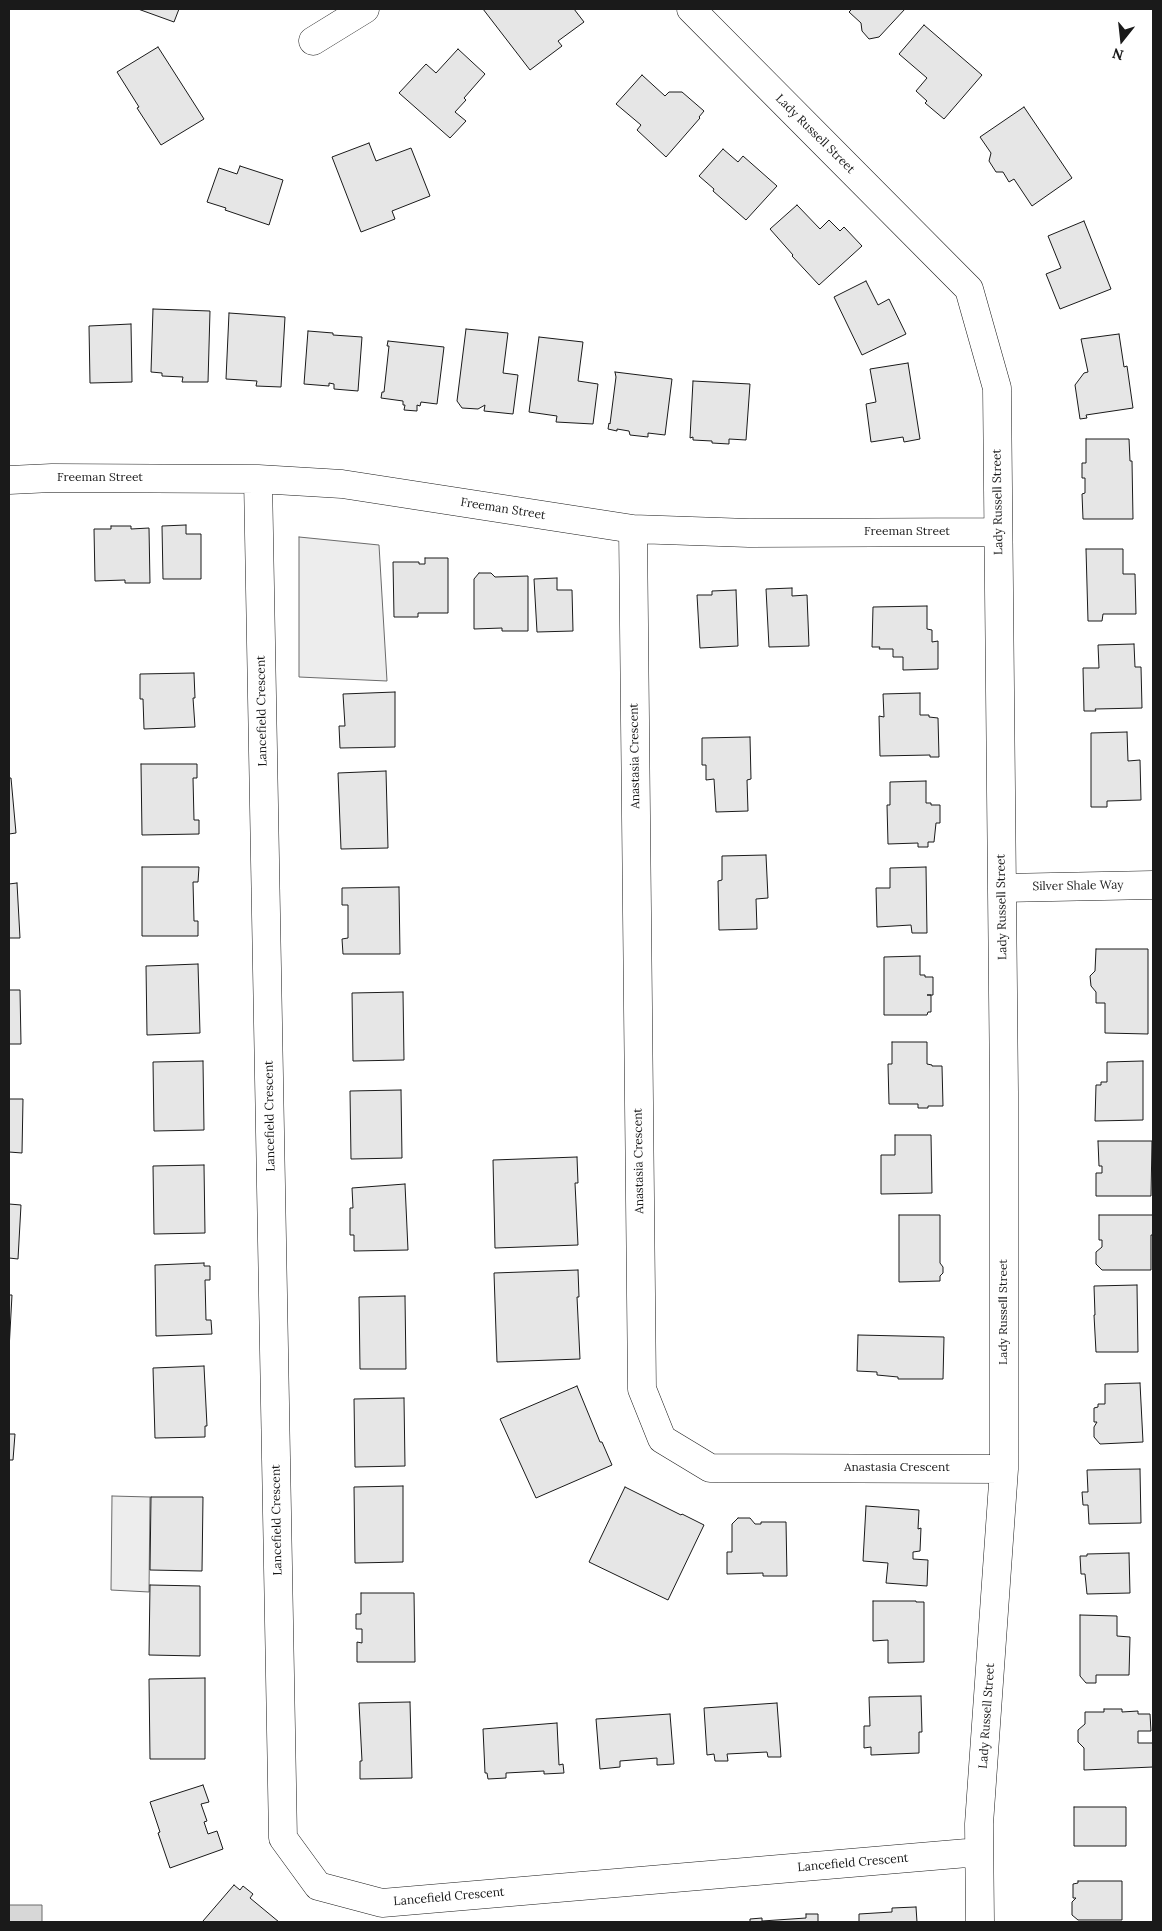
<!DOCTYPE html>
<html>
<head>
<meta charset="utf-8">
<style>
	body { margin:0 }
	#map { position:relative; width:1162px; height:1931px; overflow:hidden; background:#fff; font-family:Lora,serif }
	canvas { display:block }
	.frame { position:absolute; inset:0; border:10px solid #1a1a1a; pointer-events:none }
	.north { position:absolute; left:1097px; top:15px; width:50px; height:50px; -webkit-text-stroke:4px #fff; paint-order:stroke; rotate:196deg; font-size:14px; font-weight:700; line-height:20px; text-align:center; color:#1a1a1a }
	.north::after { content:''; display:block; margin:auto; width:18px; height:22px; background:#1a1a1a; clip-path:polygon(50% 0,100% 100%,50% 72%,0 100%) }
</style>
</head>
<body>
<div id="map">
<canvas width="1162" height="1931"></canvas>
<div class="frame"></div>
<div class="north">N</div>
</div>
<script>
const ctx = document.querySelector('canvas').getContext('2d');
ctx.lineJoin = 'round';
function fill(path, color) { ctx.fillStyle = color; ctx.fill(path, 'evenodd'); }
const shape = rows => new Path2D(rows.map(r => 'M' + r).join(''));
function stroke(path, color, width, dash) { ctx.strokeStyle = color; ctx.lineWidth = width; ctx.lineCap = dash ? 'butt' : 'round'; ctx.setLineDash(dash || []); ctx.stroke(path); }
function drawText(font, color, halo, rows, align = 'center') {
  ctx.font = font + ' Lora,serif'; ctx.lineWidth = 4; ctx.setLineDash([]); ctx.textBaseline = 'middle'; ctx.strokeStyle = halo; ctx.fillStyle = color; for (const [text, x, y, turn = 0] of rows) {
    ctx.save(); ctx.translate(x, y); ctx.rotate((+turn || 0) * Math.PI / 180); ctx.textAlign = isNaN(turn) ? turn : align; if (halo) ctx.strokeText(text, 0, 0); ctx.fillText(text, 0, 0); ctx.restore();
  }
}
const built = shape([
	[299,537,379,545,387,681,299,677,299,537],
	[112,1496,150,1497,149,1592,111,1590,112,1496]
]);
const water = shape([
	[9,1905,42,1905,42,1922,9,1922,9,1905]
]);
const building = shape([
	[138,9,179,9,174,22,138,9],
	[483,9,574,9,584,22,558,41,562,46,530,70,483,9],
	[852,9,905,9,879,37,869,39,862,31,861,23,849,12,852,9],
	[924,25,982,75,944,119,925,103,927,101,916,91,927,78,899,54,924,25],
	[158,47,204,119,161,145,137,108,139,107,117,72,158,47],
	[458,49,485,74,464,98,466,100,455,112,466,121,450,138,399,93,426,64,436,73,458,49],
	[642,75,665,96,669,92,682,92,704,111,699,117,700,118,666,157,637,130,641,125,616,104,642,75],
	[1024,107,1072,178,1032,206,1014,179,1009,182,1003,172,996,172,989,161,991,153,980,137,1024,107],
	[369,143,376,161,411,148,430,196,392,211,395,219,361,232,332,157,369,143],
	[723,149,738,162,743,156,777,186,746,220,713,191,714,189,699,176,723,149],
	[240,166,283,180,269,225,225,210,226,208,207,202,219,168,237,174,240,166],
	[797,205,820,229,829,220,840,231,844,227,862,246,819,285,792,256,793,255,770,229,797,205],
	[1084,221,1111,289,1060,309,1046,274,1061,268,1048,236,1084,221],
	[866,281,878,305,889,299,906,334,862,355,834,297,866,281],
	[153,309,210,311,208,382,182,382,183,377,162,376,162,373,151,372,153,309],
	[229,313,285,317,281,387,256,386,257,381,226,379,229,313],
	[131,324,132,382,90,383,89,326,131,324],
	[466,329,508,333,503,373,518,375,513,414,484,411,485,405,478,409,462,408,457,401,466,329],
	[308,331,333,333,333,335,362,337,358,391,334,389,334,384,329,383,329,386,304,384,308,331],
	[1119,334,1124,367,1127,366,1133,408,1086,415,1087,418,1080,419,1075,385,1084,373,1088,372,1081,339,1119,334],
	[539,337,583,342,578,381,598,384,593,424,556,422,557,416,529,412,539,337],
	[388,341,444,347,437,404,421,402,420,406,417,405,417,411,404,410,405,405,403,405,403,401,381,398,382,392,384,392,389,346,387,346,388,341],
	[908,363,920,439,904,442,903,437,871,442,866,404,876,402,870,369,908,363],
	[615,372,672,379,665,435,648,433,648,437,630,435,629,431,617,429,617,431,608,429,609,423,610,424,616,377,615,372],
	[693,381,750,384,746,440,729,439,729,444,712,443,712,441,693,440,693,437,690,438,693,381],
	[1086,439,1129,439,1130,461,1132,461,1133,519,1083,519,1082,494,1085,493,1085,478,1082,478,1082,463,1086,463,1086,439],
	[186,525,186,534,201,534,201,579,163,579,162,526,186,525],
	[111,526,131,526,131,529,149,528,150,583,125,583,125,580,95,581,94,529,111,529,111,526],
	[1086,549,1123,549,1123,574,1135,574,1136,614,1103,614,1102,621,1088,621,1086,549],
	[425,558,448,558,448,613,418,613,418,617,394,617,393,562,419,562,419,564,425,564,425,558],
	[479,573,491,573,495,577,528,576,528,631,502,631,502,628,474,629,474,579,479,573],
	[557,578,557,590,572,590,573,631,537,632,534,579,557,578],
	[792,588,792,596,807,595,809,646,769,647,766,589,792,588],
	[736,590,738,646,700,648,697,595,712,595,712,591,736,590],
	[927,606,927,629,932,630,932,642,938,641,938,669,903,670,903,657,893,657,893,649,879,649,880,647,872,647,873,607,927,606],
	[1134,644,1135,667,1141,667,1142,708,1095,709,1096,711,1084,711,1083,668,1099,668,1098,645,1134,644],
	[194,673,195,698,193,698,195,727,144,729,143,699,140,699,140,674,194,673],
	[395,692,395,747,340,748,339,726,345,726,343,694,395,692],
	[920,693,920,715,929,715,929,717,938,718,939,757,930,757,930,755,880,756,879,716,884,717,883,694,920,693],
	[1127,732,1128,761,1140,760,1141,800,1107,801,1107,807,1091,807,1091,733,1127,732],
	[750,737,751,779,747,780,748,811,716,812,714,779,706,780,706,765,702,765,702,738,750,737],
	[141,764,197,764,197,778,193,778,194,820,199,820,199,834,142,835,141,764],
	[386,771,388,848,341,849,338,773,386,771],
	[9,778,11,778,16,833,9,834,9,778],
	[926,781,926,803,931,803,931,805,940,805,940,823,936,823,934,842,928,842,928,847,918,847,918,843,888,844,887,805,890,805,890,782,926,781],
	[766,855,768,898,756,899,757,929,719,930,718,881,722,880,722,856,766,855],
	[142,867,199,867,198,882,193,882,194,921,198,921,198,936,142,936,142,867],
	[926,867,927,933,912,933,911,925,877,927,876,888,890,888,890,868,926,867],
	[17,883,20,938,9,938,9,884,17,883],
	[399,887,400,954,343,954,342,939,348,938,348,905,342,905,342,888,399,887],
	[1096,949,1148,949,1148,1034,1105,1033,1105,1003,1096,1003,1096,992,1091,986,1090,976,1095,971,1096,949],
	[920,956,920,975,925,975,925,977,933,977,933,995,927,995,931,995,931,1012,928,1012,927,1015,884,1015,884,957,920,956],
	[198,964,200,1033,147,1035,146,966,198,964],
	[9,990,20,990,21,1044,9,1044,9,990],
	[403,992,404,1060,353,1061,352,993,403,992],
	[892,1042,927,1042,927,1064,932,1065,932,1066,942,1066,943,1106,928,1106,928,1108,918,1108,918,1104,889,1104,888,1064,892,1064,892,1042],
	[203,1061,204,1130,154,1131,153,1062,203,1061],
	[1143,1061,1143,1120,1095,1121,1096,1085,1101,1085,1101,1082,1107,1082,1107,1062,1143,1061],
	[401,1090,402,1158,351,1159,350,1091,401,1090],
	[9,1099,23,1099,22,1153,9,1152,9,1099],
	[895,1135,931,1135,932,1193,881,1194,881,1155,895,1155,895,1135],
	[1098,1141,1152,1141,1151,1196,1096,1196,1096,1173,1102,1173,1102,1166,1099,1166,1098,1141],
	[577,1157,578,1183,575,1183,578,1245,495,1248,493,1160,577,1157],
	[204,1165,205,1233,154,1234,153,1166,204,1165],
	[405,1184,408,1250,354,1251,354,1235,350,1235,350,1208,353,1208,352,1188,405,1184],
	[9,1204,21,1205,18,1259,9,1258,9,1204],
	[899,1215,940,1215,940,1263,943,1267,943,1273,940,1276,940,1281,899,1282,899,1215],
	[1099,1215,1153,1215,1153,1235,1151,1235,1151,1270,1102,1270,1096,1264,1096,1252,1102,1247,1102,1240,1099,1240,1099,1215],
	[204,1263,204,1266,210,1266,210,1280,205,1280,206,1320,211,1320,212,1334,156,1336,155,1265,204,1263],
	[578,1270,579,1297,577,1297,580,1359,497,1362,494,1273,578,1270],
	[1137,1285,1138,1352,1096,1352,1094,1315,1095,1315,1094,1286,1137,1285],
	[9,1295,12,1295,9,1350,9,1295],
	[405,1296,406,1369,360,1369,359,1297,405,1296],
	[858,1335,944,1337,943,1379,898,1379,898,1377,877,1375,877,1372,857,1371,858,1335],
	[204,1366,207,1426,205,1426,205,1437,155,1438,153,1368,204,1366],
	[1140,1383,1143,1442,1100,1444,1094,1437,1094,1427,1097,1422,1094,1422,1094,1408,1098,1407,1098,1404,1105,1404,1105,1384,1140,1383],
	[577,1386,600,1442,602,1442,612,1465,536,1498,500,1419,577,1386],
	[404,1398,405,1466,355,1467,354,1399,404,1398],
	[9,1434,15,1434,13,1460,9,1460,9,1434],
	[1140,1469,1141,1523,1089,1524,1088,1505,1083,1505,1082,1492,1088,1492,1087,1470,1140,1469],
	[403,1486,403,1562,355,1563,354,1487,403,1486],
	[625,1487,681,1515,682,1514,704,1525,668,1600,589,1562,625,1487],
	[151,1497,203,1497,202,1571,150,1570,151,1497],
	[866,1506,919,1510,918,1529,921,1528,920,1551,913,1552,913,1559,928,1560,927,1586,886,1583,888,1563,863,1561,866,1506],
	[738,1518,750,1518,755,1524,761,1524,761,1522,786,1522,787,1576,763,1576,763,1573,727,1574,727,1552,732,1552,732,1524,738,1518],
	[1129,1553,1130,1593,1087,1594,1085,1574,1081,1574,1080,1556,1087,1556,1087,1554,1129,1553],
	[150,1585,200,1586,200,1656,149,1655,150,1585],
	[361,1593,414,1593,415,1662,357,1662,357,1642,362,1643,362,1629,356,1629,356,1614,361,1614,361,1593],
	[873,1601,916,1601,916,1602,924,1602,924,1662,888,1663,888,1640,873,1641,873,1601],
	[1080,1615,1117,1616,1117,1636,1130,1637,1129,1675,1096,1675,1096,1683,1086,1683,1080,1676,1080,1615],
	[205,1678,205,1759,150,1759,149,1679,205,1678],
	[921,1696,922,1732,919,1732,919,1753,871,1755,871,1747,864,1748,864,1726,870,1726,869,1697,921,1696],
	[410,1702,412,1778,360,1779,360,1761,362,1761,359,1703,410,1702],
	[777,1703,781,1757,768,1757,767,1752,727,1754,728,1761,715,1761,714,1754,707,1755,704,1708,777,1703],
	[1104,1709,1122,1709,1122,1712,1138,1711,1138,1714,1150,1714,1151,1731,1138,1731,1138,1743,1153,1743,1153,1767,1084,1770,1084,1748,1078,1742,1078,1730,1085,1724,1085,1712,1104,1712,1104,1709],
	[670,1714,674,1764,657,1765,657,1758,620,1761,620,1767,600,1769,596,1719,670,1714],
	[557,1723,559,1765,563,1764,564,1773,544,1774,544,1771,506,1773,506,1778,488,1779,487,1773,485,1773,483,1729,557,1723],
	[203,1785,209,1802,201,1804,207,1821,204,1822,208,1834,217,1831,223,1849,170,1868,158,1833,160,1832,150,1802,203,1785],
	[1074,1807,1126,1807,1126,1846,1074,1846,1074,1807],
	[1078,1881,1122,1881,1122,1920,1078,1920,1072,1915,1072,1902,1076,1898,1073,1898,1073,1884,1078,1883,1078,1881],
	[234,1885,240,1890,243,1886,253,1894,250,1898,279,1922,204,1922,203,1921,234,1885],
	[916,1907,917,1922,859,1922,859,1914,892,1912,892,1908,916,1907],
	[806,1914,818,1914,818,1922,750,1922,750,1919,762,1918,762,1921,806,1918,806,1914]
]);
const street = shape([
	[691,9,969,289,997,388,1004,1092,1004,1469,979,1824,980,1922],
	[313,41,365,9],
	[258,479,283,1838,318,1886,382,1903,979,1852],
	[9,480,52,478,258,479,342,484,633,529,749,533,998,532],
	[633,529,642,1389,662,1439,710,1468,1004,1469],
	[1002,888,1153,885]
]);
const streetNames = [
	["Lady Russell Street",815,134,45],
	["Freeman Street",100,478],
	["Lady Russell Street",998,502,-91],
	["Freeman Street",503,509,9],
	["Freeman Street",907,532],
	["Lancefield Crescent",262,711,-91],
	["Anastasia Crescent",635,756,-91],
	["Silver Shale Way",1078,886,-1],
	["Lady Russell Street",1002,907,-91],
	["Lancefield Crescent",270,1116,-91],
	["Anastasia Crescent",639,1161,-91],
	["Lady Russell Street",1004,1312,-90],
	["Anastasia Crescent",897,1468],
	["Lancefield Crescent",277,1520,-91],
	["Lady Russell Street",987,1716,-86],
	["Lancefield Crescent",853,1863,-5],
	["Lancefield Crescent",449,1897,-5]
];
fill(built, '#ededed');
stroke(built, '#6a6a6a', 1);
fill(water, '#d7d7d7');
stroke(water, '#6a6a6a', 1);
fill(building, '#e6e6e6');
stroke(building, '#1a1a1a', 1);
stroke(street, '#1a1a1a', 29);
stroke(street, '#fff', 28);
drawText('12px', '#1a1a1a', '#fff', streetNames);
</script>
</body>
</html>
